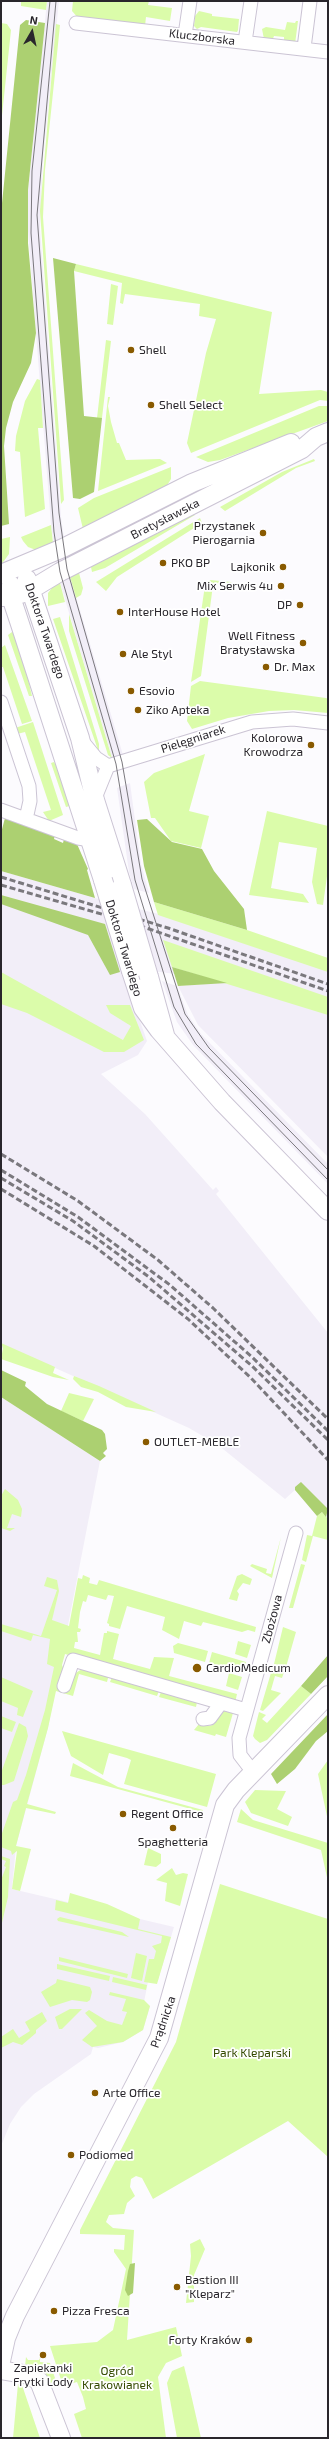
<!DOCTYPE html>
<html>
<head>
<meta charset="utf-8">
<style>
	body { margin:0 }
	#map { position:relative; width:329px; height:2439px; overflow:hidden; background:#fcfbfe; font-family:"Exo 2",sans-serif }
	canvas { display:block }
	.frame { position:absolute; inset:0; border:2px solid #29262c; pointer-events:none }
	.north { position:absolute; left:12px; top:12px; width:40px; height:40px; -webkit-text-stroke:3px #fff; paint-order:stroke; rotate:9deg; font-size:11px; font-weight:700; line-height:16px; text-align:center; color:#29262c }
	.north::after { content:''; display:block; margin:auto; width:14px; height:18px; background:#29262c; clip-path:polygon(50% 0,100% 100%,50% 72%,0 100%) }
</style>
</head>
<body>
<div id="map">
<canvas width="329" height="2439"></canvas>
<div class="frame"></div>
<div class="north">N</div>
</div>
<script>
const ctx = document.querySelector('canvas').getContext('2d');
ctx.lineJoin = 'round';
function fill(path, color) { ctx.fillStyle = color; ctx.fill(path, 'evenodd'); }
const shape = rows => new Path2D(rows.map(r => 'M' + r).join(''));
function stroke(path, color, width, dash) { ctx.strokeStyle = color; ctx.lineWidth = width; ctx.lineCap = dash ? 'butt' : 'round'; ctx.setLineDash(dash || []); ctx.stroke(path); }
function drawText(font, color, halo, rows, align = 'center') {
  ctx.font = font + ' "Exo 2",sans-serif'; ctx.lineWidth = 3.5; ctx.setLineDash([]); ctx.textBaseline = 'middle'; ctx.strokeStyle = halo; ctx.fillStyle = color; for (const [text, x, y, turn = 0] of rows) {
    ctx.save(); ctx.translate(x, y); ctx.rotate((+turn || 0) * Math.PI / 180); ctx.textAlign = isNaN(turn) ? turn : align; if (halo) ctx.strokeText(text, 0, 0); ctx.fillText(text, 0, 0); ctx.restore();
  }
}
const built = shape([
	[47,1,59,1,43,159,40,229,61,517,69,573,123,755,112,758,59,579,51,525,28,231,28,190],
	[130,783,141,864,149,893,134,889,129,872,117,788],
	[1,871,95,898,230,932,328,963,328,1157,198,1025,178,986,219,983,199,977,121,967,147,1041,138,1055,101,1074,145,1114,213,1190,216,1187,219,1191,216,1194,328,1333,328,1519,322,1512,317,1516,295,1490,285,1499,218,1445,189,1428,24,1354,1,1348],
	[162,981,177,986,188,1015,201,1034,328,1164,328,1184,193,1045,177,1022],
	[1,1397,100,1461,48,1728,16,1846,12,1889,174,1927,158,1980,148,1982,144,2002,150,2006,143,2030,123,2042,98,2048,93,2047,91,2054,34,2094,21,2107,10,2124,1,2146]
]);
const green = shape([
	[21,1,47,1,46,10,21,6],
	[73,1,149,1,148,5,172,8,170,21,146,17,145,26,79,19,72,11],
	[199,11,212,14,212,16,239,19,238,30,237,32,201,27,197,29,194,26,195,16],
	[296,21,298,21,295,44,284,43,284,37,274,36,272,41,264,39,262,29,266,27,285,30,287,22,295,23],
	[1,23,7,24,11,30,1,125],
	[56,24,60,25,45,170,43,217,64,500,61,504,40,211],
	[76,264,272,312,259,394,321,390,328,392,328,401,320,400,191,453,187,443,206,353,216,319,199,316,200,304,125,294,123,304,120,303,122,283,74,271],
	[111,284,118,286,113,325,107,324],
	[106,340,111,341,102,418,97,418],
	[37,379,40,380,43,428,38,428,45,509,25,517,20,452,15,451,16,436,25,401],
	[108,397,110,397,108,406,111,422,117,443,119,443,126,460,160,459,167,463,98,491],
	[319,406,328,406,328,421,220,460,208,462,196,457],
	[314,459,315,461,296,468,225,511,220,507,282,472],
	[171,467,171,479,166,487,83,529,78,508,94,498],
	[191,515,195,515,105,568,92,572,90,562,146,538],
	[200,518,202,523,117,577,106,591,96,582],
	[51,525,53,543,36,550,28,547,23,541,21,537],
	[10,537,9,554,1,565,1,539],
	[78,569,83,588,81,595,76,598,69,573],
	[59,579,65,602,48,606,48,593],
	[210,580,231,582,233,586,215,583,213,585,201,676,191,682,205,585],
	[69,615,69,614,112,758,108,755,69,631],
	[60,617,99,744,99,753,53,619],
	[16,629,32,696,29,696,8,635],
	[5,645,32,721,22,724,3,667,1,667,1,648],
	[200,681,326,698,328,699,328,713,294,710,269,711,228,718,192,729,187,721,191,686],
	[33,722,63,815,49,821,43,812,51,810,25,732,17,734,15,728],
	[205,754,189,811,209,816,201,848,171,841,155,818,151,818,144,782,154,773],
	[54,762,63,778,73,805,66,807,51,763],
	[267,811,328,826,328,869,323,905,317,904,312,882,317,848,279,842,271,888,303,894,309,903,249,895],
	[154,902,247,930,328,958,328,972,158,915],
	[163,940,328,997,328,1015,172,967],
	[1,972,123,1040,131,1026,110,1013,106,1005,130,1005,144,1040,124,1052,104,1052,27,1013,1,1004],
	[1,1343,55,1367,53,1373,69,1380,53,1377,1,1359,3,1348],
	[74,1376,99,1386,156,1412,126,1407,98,1392,81,1387,73,1379],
	[69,1393,94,1399,83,1421,61,1411],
	[5,1489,18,1500,22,1509,21,1517,12,1514,7,1528,15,1528,10,1531,1,1528,1,1496],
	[322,1512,328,1519,328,1540,313,1536,306,1562,302,1560,307,1535,312,1536,317,1516],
	[281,1537,272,1578,250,1566,252,1564,267,1569,266,1573,271,1574],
	[301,1564,305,1565,293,1608,289,1608],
	[242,1574,252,1579,250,1585,243,1583,237,1591,239,1594,237,1601,229,1599,237,1576],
	[83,1575,90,1578,89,1583,97,1585,99,1580,256,1627,255,1632,248,1630,242,1632,203,1622,201,1626,184,1621,179,1639,162,1630,165,1617,127,1606,120,1629,109,1626,109,1624,107,1623,114,1596,108,1595,106,1600,88,1595,86,1602,83,1601,80,1612,78,1628,81,1629,80,1632,77,1632,78,1642,75,1642,74,1648,100,1655,104,1633,107,1633,107,1631,119,1634,113,1659,150,1669,154,1657,174,1658,169,1676,237,1694,235,1703,65,1654,62,1665,64,1670,74,1674,82,1669,109,1674,107,1682,79,1674,73,1696,56,1691,48,1728,27,1804,56,1812,55,1814,26,1808,16,1846,31,1849,20,1891,12,1889,17,1851,12,1855,11,1851,1,1847,1,1836,13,1802,17,1800,26,1775,45,1710,54,1667,47,1664,50,1639,33,1635,31,1641,1,1631,1,1624,41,1636,57,1590,44,1586,47,1577,57,1580,59,1591,52,1620,69,1626,78,1578,82,1579],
	[283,1627,296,1632,286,1667,274,1664],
	[238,1641,251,1645,247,1658,235,1654],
	[178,1643,208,1651,205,1662,174,1653,173,1646],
	[212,1652,246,1662,243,1673,209,1663],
	[273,1666,285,1669,282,1678,275,1676,271,1690,281,1693,263,1711,260,1710],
	[229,1673,242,1677,238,1690,226,1686],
	[1,1677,33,1691,23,1717,17,1715,18,1708,1,1701],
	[112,1677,159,1691,157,1696,110,1682],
	[301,1686,311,1694,267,1740,260,1743,255,1739,253,1736,259,1712,266,1715,262,1719,267,1723],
	[161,1692,197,1702,196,1707,159,1697],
	[224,1711,233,1713,226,1737,216,1734,215,1736,194,1730,199,1724,207,1726,213,1725],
	[1,1716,16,1722,12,1732,1,1728],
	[19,1723,26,1727,28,1736,14,1781,4,1785,1,1785,1,1773],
	[62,1731,216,1774,207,1807,124,1784,131,1760,127,1758,109,1753,103,1775,71,1756],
	[328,1760,328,1821,318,1774],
	[73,1763,118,1787,203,1810,202,1812,70,1776],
	[255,1790,286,1791,277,1809,292,1817,288,1826,251,1813,245,1802],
	[241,1809,253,1820,328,1843,328,1882,321,1850,237,1822],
	[148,1848,161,1854,161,1863,156,1867,144,1865],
	[1,1856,10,1859,8,1897,1,1927,1,1880,6,1867,4,1866,6,1861,1,1859],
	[172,1868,176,1875,183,1873,188,1874,180,1906,165,1901,167,1883,156,1880],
	[220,1884,328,1919,328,2157,288,2121,153,2199,142,2178,136,2176,131,2179,130,2187,135,2196,127,2203,124,2214,109,2215,106,2222,113,2228,134,2230,127,2340,176,2327,182,2356,166,2363,158,2377,166,2438,82,2438,74,2414,86,2409,83,2397,77,2382,63,2386,50,2346,97,2342,113,2330,126,2269,114,2252,114,2249,124,2250,125,2235,80,2234,80,2230,176,2042],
	[70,1893,107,1904,140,1919,138,1929,171,1937,157,1984,144,1982,149,1959,154,1959,156,1951,152,1946,161,1943,162,1936,55,1910,56,1900,68,1903],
	[60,1917,122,1932,129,1937,58,1921,57,1919],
	[136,1953,147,1956,142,1981,131,1978],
	[59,1957,128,1974,127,1978,59,1961],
	[57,1964,110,1976,109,1981,57,1969],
	[113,1977,147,1985,146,1990,112,1982],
	[57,1979,90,1987,92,1992,90,2000,87,2002,72,2000,50,2007,41,1992,56,1983],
	[110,1992,144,2000,150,2006,143,2030,123,2042,92,2047,82,2040,97,2026,85,2013,89,2010,107,2021,122,2025,127,2012,122,2011,126,1999,109,1995],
	[70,2009,82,2009,62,2029,59,2029,55,2017],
	[42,2012,47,2021,36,2030,36,2033,22,2045,13,2042,1,2048,1,2037,13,2029,19,2038,30,2031,25,2022],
	[200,2239,205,2249,194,2275,194,2302,186,2303,191,2256,190,2244],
	[26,2357,28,2360,39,2360,40,2358,40,2362,50,2363,56,2381,50,2383,25,2366],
	[184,2366,190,2390,201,2438,177,2438,167,2383,172,2371],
	[18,2384,22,2385,40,2438,13,2438]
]);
const forest = shape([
	[26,20,45,23,28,190,28,243,36,333,31,363,13,402,6,428,4,446,9,524,1,526,1,213,20,25],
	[53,258,76,264,74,271,84,416,102,418,94,492,80,499,73,498],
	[5,818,55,835,54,839,63,843,64,839,77,844,88,869,87,870,95,898,1,871,1,833],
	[147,819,172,842,202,849,214,871,244,909,247,930,154,902,144,866,137,820],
	[1,895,105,924,120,972,110,975,88,935,1,904],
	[172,967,227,983,178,986],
	[1,1370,26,1382,25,1386,47,1404,102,1430,105,1434,107,1449,103,1453,106,1456,100,1461,1,1397],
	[301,1482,328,1509,326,1517,322,1512,317,1516,295,1490,295,1487],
	[328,1655,328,1676,311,1694,301,1686],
	[328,1714,328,1731,316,1741,295,1769,277,1784,271,1774],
	[135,2263,133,2293,128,2296,125,2290,128,2271,130,2264]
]);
const street = shape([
	[76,23,328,52],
	[185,35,190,1],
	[245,42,251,1],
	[304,48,310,1],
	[1,702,29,786,30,801,26,819],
	[82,741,96,758,108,766],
	[95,798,108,766,252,722,293,719,328,723],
	[1,810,78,838,91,840],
	[64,1686,73,1660,246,1710],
	[203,1719,210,1718,221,1703],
	[253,1772,240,1755,239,1738,296,1533]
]);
const secondary = shape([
	[1,574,63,548,192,483,291,443],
	[27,579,80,738,95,800,122,885],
	[11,585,11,597,19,621,103,880],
	[1,597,11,597,27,592,60,572,302,449,316,437,328,432],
	[131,971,143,1008,159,1030,222,1102,328,1211],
	[149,977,165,1035],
	[1,2361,6,2338,15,2316,159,2038,225,1805,236,1790,328,1695],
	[1,2370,29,2375,39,2381,61,2438]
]);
const tram = shape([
	[50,1,32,171,31,233,54,532,60,572,116,764,135,880,174,1007,196,1044,328,1180],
	[56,1,37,215,59,513,67,569,122,762,142,879,185,1014,209,1048,328,1170]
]);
const rail = shape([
	[1,877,168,928,328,984],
	[1,885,129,922,328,991],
	[1,1154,78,1201,158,1260,213,1308,328,1419],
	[1,1170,78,1217,170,1285,252,1357,328,1431],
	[1,1178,73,1221,149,1277,252,1366,328,1440],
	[1,1189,94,1246,188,1319,251,1378,328,1460]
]);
const secondaryBridge = shape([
	[103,880,131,971],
	[122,885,149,977]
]);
const markers = [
	[131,350,4,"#895a00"],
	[151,405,4,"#895a00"],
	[263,533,4,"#895a00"],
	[163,563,4,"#895a00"],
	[283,567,4,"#895a00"],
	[281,586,4,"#895a00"],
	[300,605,4,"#895a00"],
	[120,612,4,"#895a00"],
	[303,643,4,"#895a00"],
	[123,654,4,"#895a00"],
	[266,667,4,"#895a00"],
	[131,691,4,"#895a00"],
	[138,710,4,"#895a00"],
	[311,745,4,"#895a00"],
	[146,1442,4,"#895a00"],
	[197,1668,5,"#895a00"],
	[123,1814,4,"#895a00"],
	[173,1828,4,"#895a00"],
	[95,2093,4,"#895a00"],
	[71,2155,4,"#895a00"],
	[177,2287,4,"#895a00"],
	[54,2311,4,"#895a00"],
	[249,2340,4,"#895a00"],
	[43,2355,4,"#895a00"]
];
const streetNames = [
	["Kluczborska",202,37,7],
	["Bratysławska",165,519,-27],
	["Doktora Twardego",45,631,71],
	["Pielęgniarek",193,739,-18],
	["Doktora Twardego",124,948,73],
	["Zbożowa",272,1619,-75],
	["Prądnicka",163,2022,-71]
];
const poiNames = [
	["Shell",139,350],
	["Shell Select",159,405],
	["Przystanek",255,526,"right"],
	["Pierogarnia",255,540,"right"],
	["PKO BP",171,563],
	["Lajkonik",275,567,"right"],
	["Mix Serwis 4u",273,586,"right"],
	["DP",292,605,"right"],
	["InterHouse Hotel",128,612],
	["Well Fitness",295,636,"right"],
	["Bratysławska",295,650,"right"],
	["Ale Styl",131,654],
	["Dr. Max",274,667],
	["Esovio",139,691],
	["Ziko Apteka",146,710],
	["Kolorowa",303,738,"right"],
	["Krowodrza",303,752,"right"],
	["OUTLET-MEBLE",154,1442],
	["CardioMedicum",206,1668],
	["Regent Office",131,1814],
	["Spaghetteria",173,1842,"center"],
	["Arte Office",103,2093],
	["Podiomed",79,2155],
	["Bastion III",185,2280],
	["\"Kleparz\"",185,2294],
	["Pizza Fresca",62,2311],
	["Forty Kraków",241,2340,"right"],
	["Zapiekanki",43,2368,"center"],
	["Frytki Lody",43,2382,"center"]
];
const parkNames = [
	["Park Kleparski",252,2053],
	["Ogród",117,2371],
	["Krakowianek",117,2385]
];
fill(built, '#f2eef8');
fill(green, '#dbfcaa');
fill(forest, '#acd071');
stroke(street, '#cbc4d4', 15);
stroke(secondary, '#cbc4d4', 20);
stroke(street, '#fff', 13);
stroke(secondary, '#fff', 18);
stroke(tram, '#7a787d', 1);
stroke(rail, '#7a787d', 3, [6, 3]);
stroke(secondaryBridge, '#cbc4d4', 20, []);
stroke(secondaryBridge, '#fff', 18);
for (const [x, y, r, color] of markers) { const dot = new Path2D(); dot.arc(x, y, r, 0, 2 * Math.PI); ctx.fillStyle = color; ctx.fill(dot); stroke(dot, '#fff', 1.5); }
drawText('12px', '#29262c', '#fff', streetNames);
drawText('12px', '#29262c', '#fff', poiNames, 'left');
drawText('12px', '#344a01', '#fff', parkNames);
</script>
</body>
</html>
